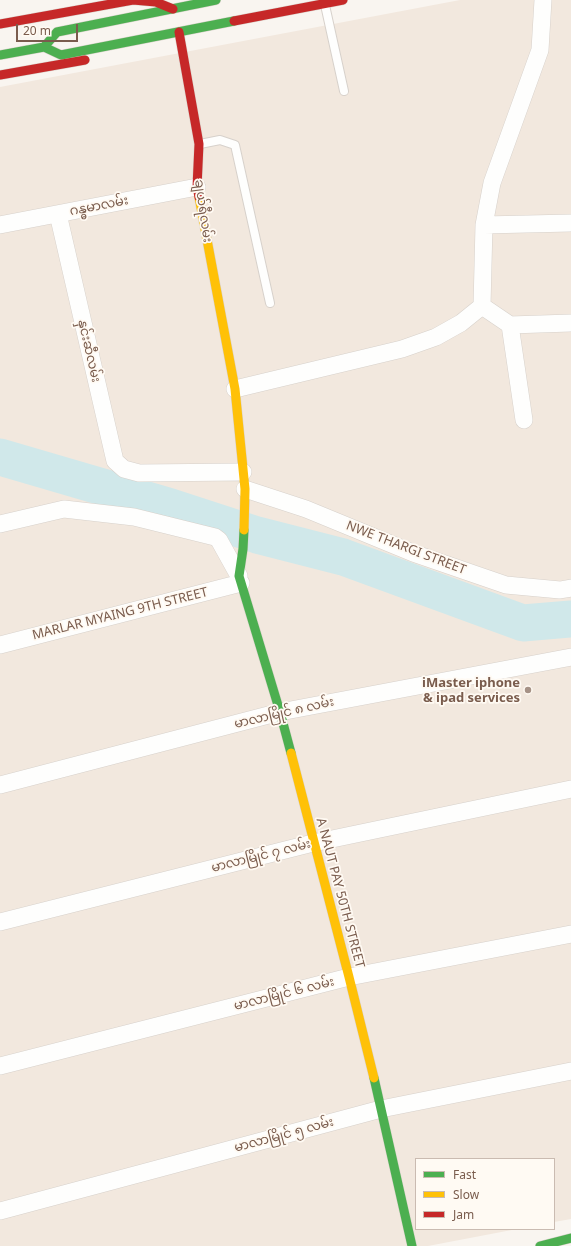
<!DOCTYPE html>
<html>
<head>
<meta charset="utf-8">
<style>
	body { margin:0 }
	#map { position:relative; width:571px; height:1246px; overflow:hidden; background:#f9f5f0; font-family:"Noto Sans",sans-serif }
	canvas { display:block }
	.legend { position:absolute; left:415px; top:1158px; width:140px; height:72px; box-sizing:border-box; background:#fffaf3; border:1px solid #cabbb1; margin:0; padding:5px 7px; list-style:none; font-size:12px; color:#7a5c4d }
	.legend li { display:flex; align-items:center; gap:8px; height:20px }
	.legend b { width:20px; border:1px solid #cabbb1 }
	.scale { position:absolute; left:16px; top:24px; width:62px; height:18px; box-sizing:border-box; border:2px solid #7a5c4d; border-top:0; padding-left:5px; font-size:12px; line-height:14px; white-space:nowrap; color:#7a5c4d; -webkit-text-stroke:3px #fffaf3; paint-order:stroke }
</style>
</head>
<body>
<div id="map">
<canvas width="571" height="1246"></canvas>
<ul class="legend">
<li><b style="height:5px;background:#4caf50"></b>Fast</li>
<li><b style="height:5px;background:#ffc107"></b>Slow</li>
<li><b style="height:5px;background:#c62828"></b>Jam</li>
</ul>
<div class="scale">20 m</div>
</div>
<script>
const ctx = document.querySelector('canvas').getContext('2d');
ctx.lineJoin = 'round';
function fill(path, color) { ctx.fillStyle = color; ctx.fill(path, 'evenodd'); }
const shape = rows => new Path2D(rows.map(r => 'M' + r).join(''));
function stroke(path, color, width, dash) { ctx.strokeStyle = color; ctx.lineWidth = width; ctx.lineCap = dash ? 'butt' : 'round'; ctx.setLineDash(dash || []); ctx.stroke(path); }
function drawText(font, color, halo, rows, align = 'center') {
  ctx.font = font + ' "Noto Sans","Noto Sans Myanmar",sans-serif'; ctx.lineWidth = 3.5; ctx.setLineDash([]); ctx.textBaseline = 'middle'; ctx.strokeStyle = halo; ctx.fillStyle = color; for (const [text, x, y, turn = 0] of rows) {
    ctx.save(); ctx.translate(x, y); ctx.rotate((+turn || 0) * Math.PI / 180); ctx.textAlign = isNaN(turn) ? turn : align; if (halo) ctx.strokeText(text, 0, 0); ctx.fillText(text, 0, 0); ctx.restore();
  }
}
const residential = shape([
	[460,0,571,0,571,1219,554,1222,554,1159,416,1159,416,1229,517,1229,428,1246,0,1246,0,87]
]);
const river = shape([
	[0,457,171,507,257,535,343,557,523,623,571,619]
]);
const lane = shape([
	[325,5,344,91],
	[200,144,220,140,235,145,270,303]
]);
const street = shape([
	[58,214,115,461,124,469,139,473,243,472],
	[0,225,197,187],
	[484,225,571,223],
	[482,306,484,225,492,183,540,50,543,0],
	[482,306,510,325,571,323],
	[510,325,524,420],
	[235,389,402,349,436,337,461,323,482,306],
	[245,489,306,509,413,553,506,585,560,590,571,588],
	[0,524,64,509,134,517,215,537,219,540,239,576],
	[0,645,241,583],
	[0,785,280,712,571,657],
	[0,922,313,843,571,789],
	[0,1066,349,977,571,934],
	[0,1211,381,1109,571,1071]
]);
const fast = shape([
	[44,47,57,32,216,0],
	[0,55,44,47,61,55,234,21],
	[244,530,243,549,239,576,280,712,291,753],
	[374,1078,412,1246],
	[540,1246,571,1238]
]);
const slow = shape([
	[199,197,235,389,245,489,244,530],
	[291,753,349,977,374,1078]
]);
const jam = shape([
	[234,21,343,0],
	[0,24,133,0,156,2,173,9],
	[179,32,199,144,197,187,199,197],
	[0,75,85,60]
]);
const markers = [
	[528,690,4,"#a69286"]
];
const streetNames = [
	["ဂန္ဓမာလမ်း",99,206,-11],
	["ချယ်ရီလမ်း",203,211,82],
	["နှင်းဆီလမ်း",89,351,77],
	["NWE THARGI STREET",406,548,21],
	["MARLAR MYAING 9TH STREET",120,614,-14],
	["မာလာမြိုင် ၈ လမ်း",284,713,-13],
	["မာလာမြိုင် ၇ လမ်း",261,856,-14],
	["A NAUT PAY 50TH STREET",340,893,75],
	["မာလာမြိုင် ၆ လမ်း",284,994,-14],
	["မာလာမြိုင် ၅ လမ်း",284,1135,-15]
];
const poiNames = [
	["iMaster iphone",520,683],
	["& ipad services",520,698]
];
fill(residential, '#f2e8de');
stroke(river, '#d0e8ea', 37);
stroke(lane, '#d7d1cb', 10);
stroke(street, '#d7d1cb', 18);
stroke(fast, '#d9d2cb', 10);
stroke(slow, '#d9d2cb', 10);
stroke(jam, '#d9d2cb', 10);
stroke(lane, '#fefefd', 8);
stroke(street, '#fefefd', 17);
stroke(fast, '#4caf50', 9);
stroke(slow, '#ffc107', 9);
stroke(jam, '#c62828', 9);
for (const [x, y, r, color] of markers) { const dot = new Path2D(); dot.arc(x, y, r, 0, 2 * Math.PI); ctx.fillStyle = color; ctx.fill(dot); stroke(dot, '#fffaf3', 1.5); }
drawText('13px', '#7a5c4d', '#fffaf3', streetNames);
drawText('bold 13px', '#7a5c4d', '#fffaf3', poiNames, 'right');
</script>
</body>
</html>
